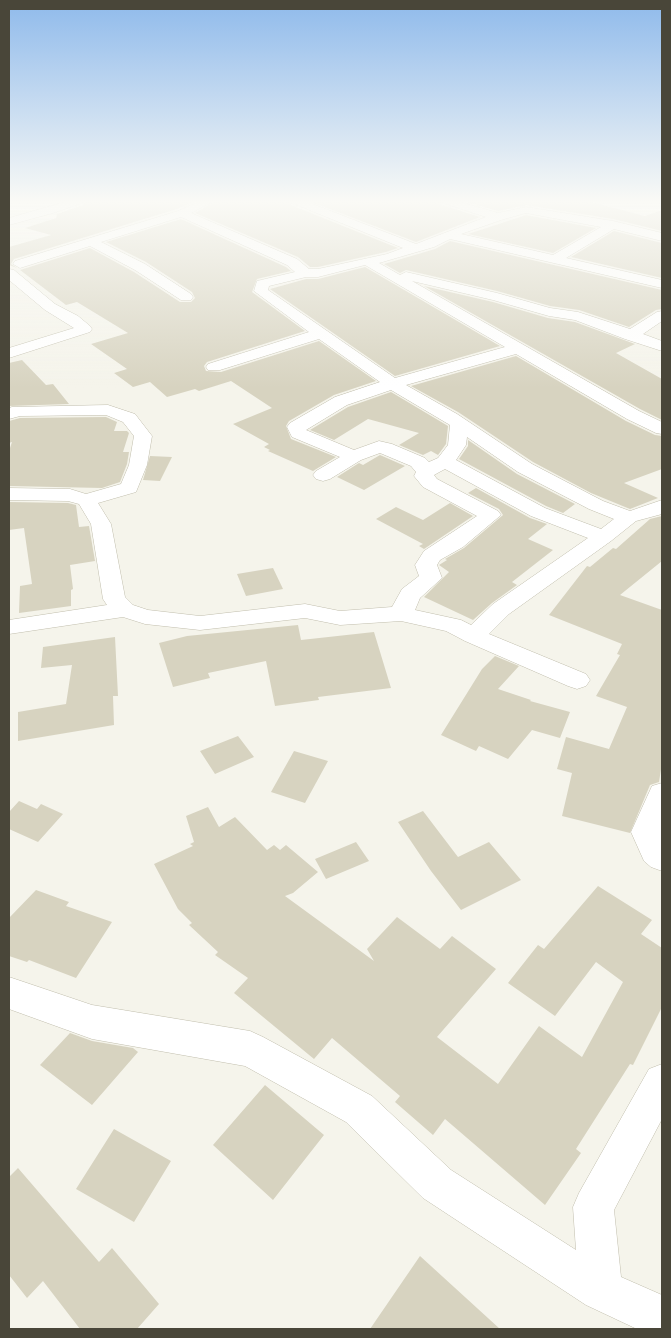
<!DOCTYPE html>
<html>
<head>
<meta charset="utf-8">
<style>
	body { margin:0 }
	#map { position:relative; width:671px; height:1338px; overflow:hidden; background:#f5f4eb; font-family:"Exo 2",sans-serif }
	canvas { display:block }
	.frame { position:absolute; inset:0; border:10px solid #494639; pointer-events:none }
</style>
</head>
<body>
<div id="map">
<canvas width="671" height="1338"></canvas>
<div class="frame"></div>
</div>
<script>
const ctx = document.querySelector('canvas').getContext('2d');
ctx.lineJoin = 'round';
function fill(path, color) { ctx.fillStyle = color; ctx.fill(path, 'evenodd'); }
const shape = rows => new Path2D(rows.map(r => 'M' + r).join(''));
function stroke(path, color, width, dash) { ctx.strokeStyle = color; ctx.lineWidth = width; ctx.lineCap = dash ? 'butt' : 'round'; ctx.setLineDash(dash || []); ctx.stroke(path); }
const building = shape([
	[86,201,196,201,177,209,14,259,11,264,17,268,9,265,9,247,51,235,25,228,56,218,57,214,83,205],
	[216,201,289,201,291,205,398,248,386,252,318,267,310,267,298,257,195,213],
	[309,201,440,201,442,205,480,217,416,242],
	[463,201,587,201,645,216,662,210,662,231,613,219,526,205,498,211],
	[526,215,596,228,553,253,468,234],
	[181,219,286,267,291,271,257,279,252,292,305,331,207,362,204,366,206,371,221,372,319,341,376,381,334,395,289,421,286,426,291,439,336,457,313,471,268,451,270,450,264,447,269,444,233,424,272,408,231,381,199,391,195,389,167,397,150,382,133,387,114,373,127,369,91,344,128,333,77,302,66,305,20,270,90,248,134,272,180,302,191,302,195,298,192,292,146,262,106,242],
	[614,231,662,243,662,278,571,257],
	[450,241,662,290,662,309,656,310,629,327,579,310,550,306,497,291,406,270,400,273,384,264,435,249],
	[365,267,500,346,395,376,270,289,306,279,318,279],
	[424,286,493,302,548,318,575,322,635,344,616,353,662,379,662,420,640,409],
	[516,356,626,421,655,435,662,436,662,469,624,483,658,498,630,509,591,493,533,462,458,412,411,386],
	[22,360,46,385,53,384,69,404,9,406,9,363],
	[391,392,448,426,446,444,438,455,431,451,423,455,399,445,419,433,368,419,334,440,310,430,348,407],
	[106,417,117,422,114,431,127,431,129,433,123,452,129,452,127,464,120,482,102,488,9,486,9,451,12,442,9,443,9,421,20,418],
	[468,440,517,474,575,504,563,513,546,506,459,459,468,446],
	[380,455,405,466,364,490,337,477,359,463,363,465],
	[150,456,172,457,160,481,143,480],
	[476,488,530,518,547,524,528,539,553,550,512,582,517,585,492,603,473,620,424,597,449,572,439,565,447,560,445,559,464,548,503,515,499,509,468,493],
	[9,502,68,503,76,505,79,527,89,526,95,561,70,565,73,589,71,590,71,606,19,613,20,586,32,584,24,528,9,530],
	[450,503,473,516,424,549,419,546,423,544,376,519,396,507,423,520],
	[662,516,662,561,620,595,662,610,662,763,659,782,650,785,630,833,562,816,572,773,557,769,566,737,609,749,627,707,596,696,620,655,617,654,622,644,549,615,587,566,590,567,613,548,616,549,650,519],
	[273,568,283,589,246,596,237,574],
	[298,625,301,640,374,632,391,688,318,697,319,700,275,706,266,661,208,673,210,678,173,687,159,643,187,636],
	[115,637,118,696,113,696,114,725,18,741,18,712,66,704,72,665,41,668,43,647],
	[495,656,519,666,498,689,531,700,530,701,570,712,560,738,532,730,508,759,479,746,476,751,441,735,482,669],
	[238,736,254,757,215,774,200,751],
	[294,751,328,761,305,803,271,792],
	[19,801,37,809,41,804,63,814,38,842,9,829,9,812],
	[208,807,219,827,235,817,267,850,274,845,280,850,286,845,318,872,293,893,285,896,374,961,367,949,397,917,440,949,452,936,496,969,437,1037,498,1084,539,1026,582,1057,623,982,596,962,555,1016,508,983,538,945,544,949,598,886,652,920,641,934,662,948,662,1007,633,1065,630,1064,576,1149,581,1153,545,1205,445,1119,433,1135,395,1102,400,1096,332,1038,314,1059,234,993,248,978,215,955,218,952,189,925,192,923,178,909,154,864,193,846,190,844,194,842,186,816],
	[423,811,458,857,489,842,521,880,461,910,431,871,398,822],
	[356,842,369,861,326,879,315,859],
	[36,890,69,902,66,906,112,922,76,978,29,960,27,962,9,956,9,918],
	[70,1033,92,1041,133,1048,138,1052,92,1105,40,1065],
	[265,1085,324,1135,273,1200,213,1145],
	[114,1129,171,1161,134,1222,76,1189],
	[18,1168,99,1262,112,1248,159,1304,137,1329,80,1329,43,1281,27,1298,9,1275,9,1177],
	[420,1256,500,1329,370,1329]
]);
const street = shape([
	[68,201,84,201,82,203,53,213,9,225,9,218,68,201],
	[200,201,214,201,191,213,297,259,309,269,318,269,387,254,403,248,292,203,291,201,305,201,416,244,486,217,443,203,442,201,457,201,498,213,526,207,613,221,662,233,662,241,614,229,566,258,662,280,662,288,450,239,434,247,379,263,400,275,406,272,497,293,550,308,578,312,630,329,657,312,662,311,662,321,643,334,662,341,662,351,625,339,575,320,549,316,493,300,412,281,639,411,662,422,662,434,656,433,627,419,516,354,406,385,457,414,532,464,603,501,630,511,662,500,662,514,636,521,611,541,509,614,489,634,586,674,590,680,586,686,577,689,568,686,465,641,446,631,401,621,340,625,305,618,200,630,145,624,123,617,9,634,9,620,107,605,103,599,91,524,79,504,68,501,9,500,9,488,70,489,86,494,121,484,129,465,134,436,123,422,106,415,20,416,9,419,9,408,12,407,108,405,135,414,152,436,147,465,136,492,98,503,111,524,125,597,133,605,148,610,200,616,305,604,340,611,392,607,402,589,419,576,415,565,424,551,477,516,423,487,414,476,416,472,411,466,380,453,361,460,330,479,323,481,316,479,313,475,316,471,340,457,292,437,287,427,290,423,335,397,380,382,319,339,220,370,208,370,206,367,208,364,309,332,254,291,257,281,295,272,287,265,181,217,101,242,145,264,191,294,193,297,191,300,181,300,135,270,90,246,20,268,13,264,15,261,178,211,200,201],
	[526,213,601,227,553,255,461,234,501,220,526,213],
	[365,265,505,347,395,378,268,290,269,286,306,277,318,277,365,265],
	[391,390,450,425,448,445,438,458,429,462,425,458,392,444,379,441,354,450,306,430,347,405,391,390],
	[467,437,518,472,589,509,614,519,601,529,545,508,456,460,466,445,467,437],
	[445,469,531,516,588,538,493,604,471,625,461,620,415,610,420,598,442,578,437,565,440,560,463,547,501,515,498,511,437,479,434,475,445,469],
	[9,269,14,270,55,304,78,316,90,326,92,329,90,332,9,358,9,348,74,328,45,310,9,280,9,269],
	[662,783,661,832,662,871,651,867,644,861,631,832,652,786,662,783],
	[9,977,92,1005,250,1031,263,1037,372,1096,451,1170,576,1250,573,1207,579,1193,649,1069,662,1064,662,1119,614,1210,621,1277,662,1295,662,1329,637,1329,586,1305,423,1198,346,1122,245,1066,92,1039,9,1009,9,977]
]);
fill(building, '#d7d3c0');
stroke(street, '#c1bead', 1);
fill(street, '#fff');
const sky = ctx.createLinearGradient(0, 0, 0, 388);
sky.addColorStop(0, '#8fbaeb');
sky.addColorStop(0.52, '#fafaf6');
sky.addColorStop(1, '#fafaf600');
ctx.fillStyle = sky;
ctx.fillRect(0, 0, 671, 388);
</script>
</body>
</html>
